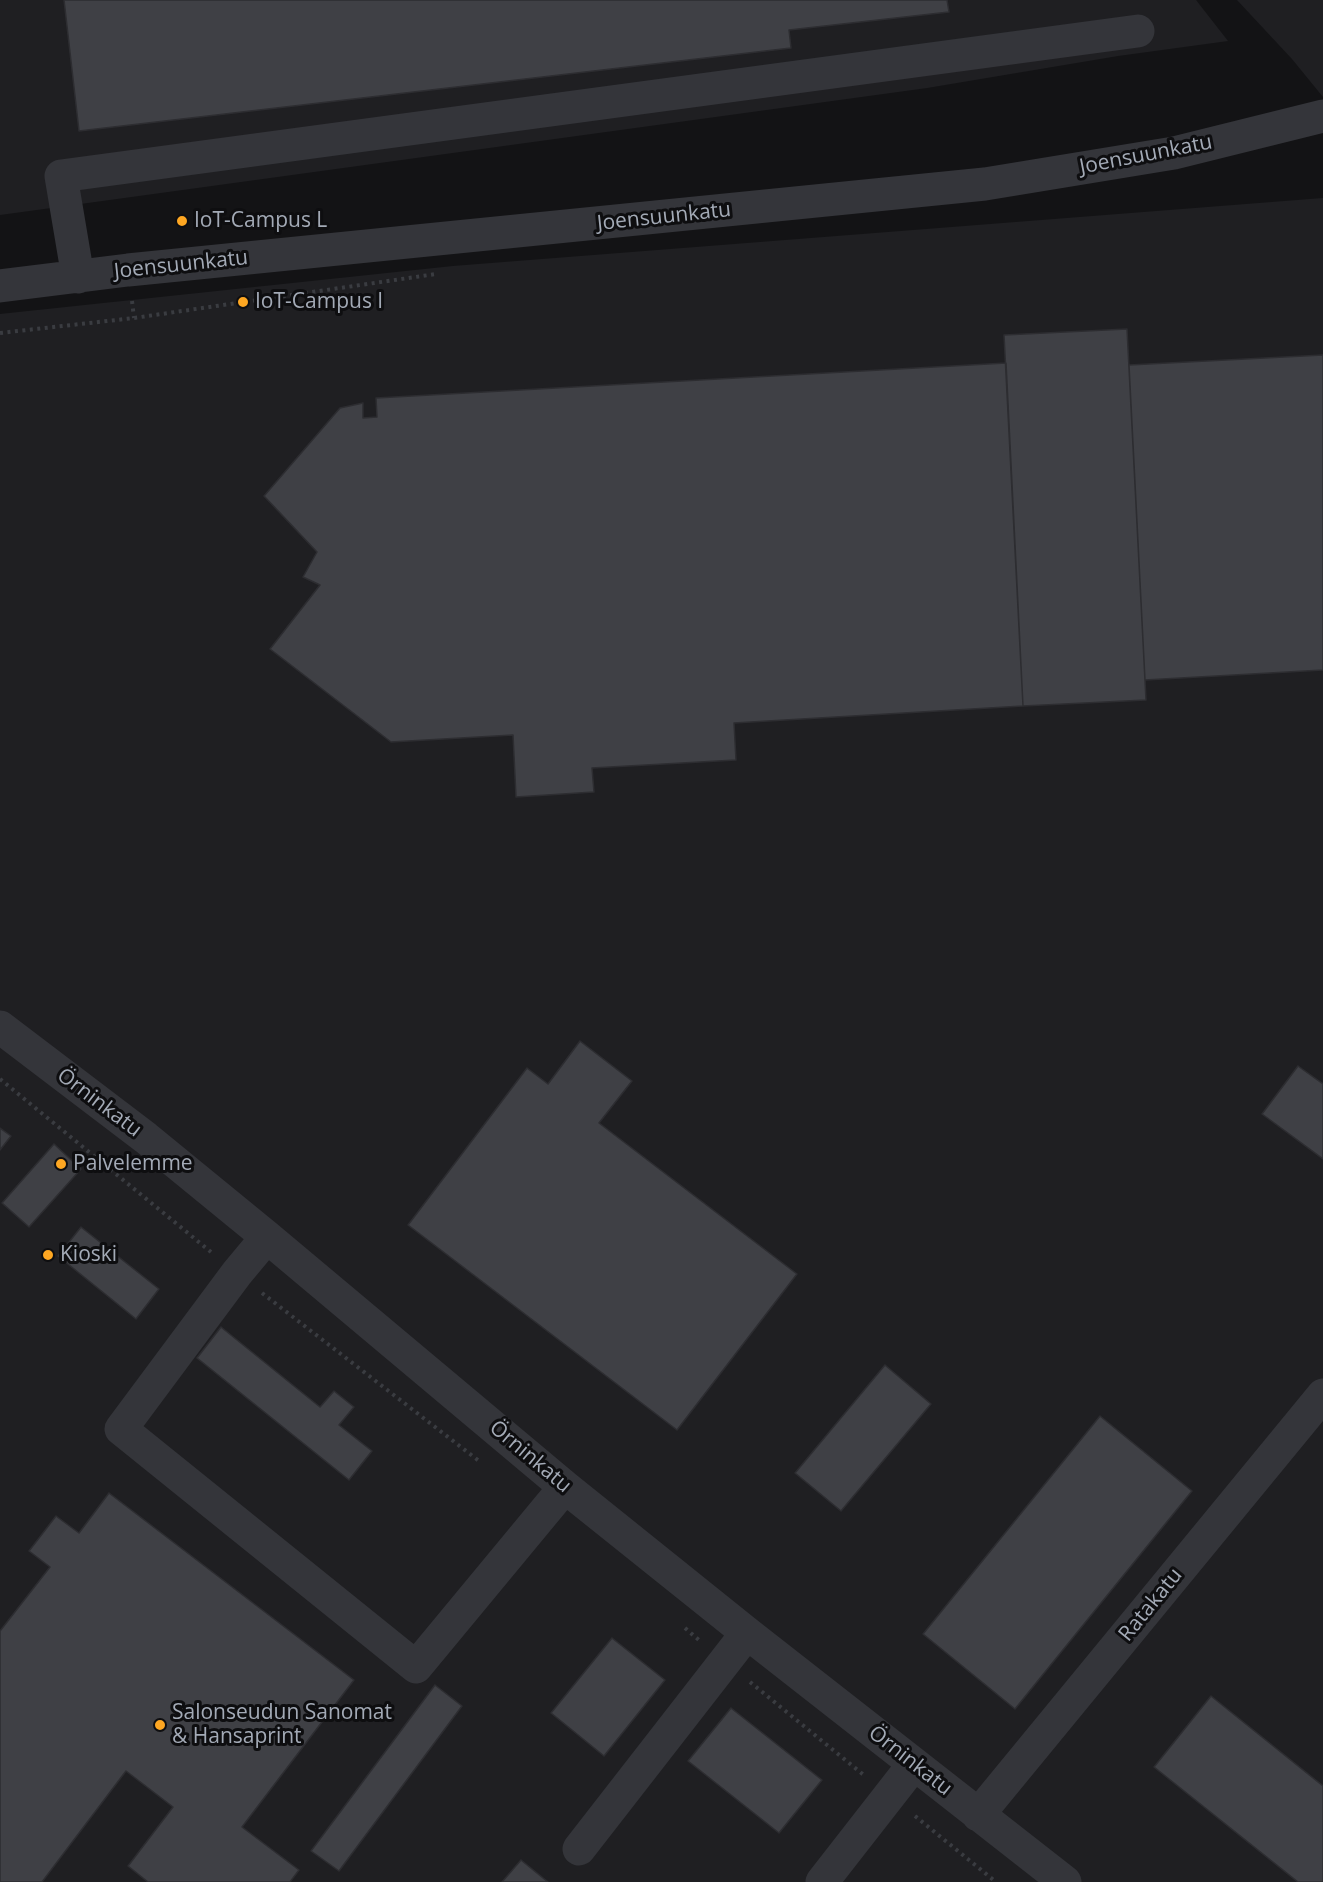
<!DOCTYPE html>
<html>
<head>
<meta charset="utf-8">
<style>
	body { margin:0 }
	canvas { display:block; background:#131315 }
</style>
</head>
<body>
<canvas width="1323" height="1882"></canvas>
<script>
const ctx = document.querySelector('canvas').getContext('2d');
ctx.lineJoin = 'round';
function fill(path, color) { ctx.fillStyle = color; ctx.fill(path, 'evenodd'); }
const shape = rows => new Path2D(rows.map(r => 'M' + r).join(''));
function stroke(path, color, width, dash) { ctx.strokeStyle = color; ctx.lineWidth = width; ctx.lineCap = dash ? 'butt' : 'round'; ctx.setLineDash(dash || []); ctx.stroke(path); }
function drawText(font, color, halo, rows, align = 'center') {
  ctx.font = font + ' "Open Sans",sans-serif'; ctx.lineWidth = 6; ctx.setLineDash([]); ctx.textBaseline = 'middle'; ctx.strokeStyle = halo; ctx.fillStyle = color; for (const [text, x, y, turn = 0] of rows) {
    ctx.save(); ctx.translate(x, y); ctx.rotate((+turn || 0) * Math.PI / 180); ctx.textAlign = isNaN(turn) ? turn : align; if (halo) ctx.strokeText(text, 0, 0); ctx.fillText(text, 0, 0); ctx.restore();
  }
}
const built = shape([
	[0,0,1196,0,1228,41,1118,56,927,88,0,215],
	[1237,0,1323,0,1323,97,1292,59],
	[1323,198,1323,1882,0,1882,0,314,453,266]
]);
const building = shape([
	[64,0,947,0,949,12,789,30,791,48,79,131,64,0],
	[1127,329,1146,700,1023,706,1004,335,1127,329],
	[1323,355,1323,670,1145,680,1129,365,1323,355],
	[1006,363,1023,706,734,723,736,760,592,768,594,792,516,797,513,735,391,742,270,649,320,585,303,577,317,552,264,496,340,408,363,403,363,418,377,417,376,398,1006,363],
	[580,1041,632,1081,599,1123,797,1274,677,1430,408,1225,527,1068,548,1084,580,1041],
	[1298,1066,1323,1084,1323,1159,1262,1114,1298,1066],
	[0,1128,11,1136,0,1150,0,1128],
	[54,1144,81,1169,29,1227,2,1203,54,1144],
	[81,1227,159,1289,136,1319,58,1256,81,1227],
	[221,1327,320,1407,334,1391,354,1407,339,1425,372,1451,349,1480,197,1358,221,1327],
	[885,1365,931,1404,841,1511,795,1473,885,1365],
	[1100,1416,1192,1491,1015,1709,923,1634,1100,1416],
	[109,1493,354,1680,242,1827,299,1870,290,1882,148,1882,128,1866,173,1807,126,1771,42,1882,0,1882,0,1631,50,1567,29,1551,56,1516,79,1533,109,1493],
	[612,1638,665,1680,604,1756,551,1713,612,1638],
	[435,1685,462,1706,339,1871,311,1851,435,1685],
	[1211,1696,1323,1786,1323,1882,1298,1882,1154,1767,1211,1696],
	[731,1708,822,1780,779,1833,688,1761,731,1708],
	[521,1860,548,1882,502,1882,521,1860]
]);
const path = shape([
	[132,301,134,318],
	[0,333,134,318,436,274],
	[0,1079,211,1252],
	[262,1293,479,1461],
	[685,1628,700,1641],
	[750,1682,865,1776],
	[915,1816,996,1882]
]);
const minor = shape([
	[78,277,61,176,1138,31],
	[0,286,128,270,985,184,1174,153,1323,116],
	[0,1027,146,1138,267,1237,565,1487,747,1633,1065,1882],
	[267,1237,237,1273,121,1429,416,1667,565,1487],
	[978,1815,1323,1395],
	[579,1849,747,1633],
	[822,1882,914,1764]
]);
const markers = [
	[182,221,6,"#fea722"],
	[243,302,6,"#fea722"],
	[61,1164,6,"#fea722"],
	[48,1255,6,"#fea722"],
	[160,1725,6,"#fea722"]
];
const streetNames = [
	["Joensuunkatu",1146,155,-11],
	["Joensuunkatu",664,217,-6],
	["Joensuunkatu",181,265,-6],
	["Örninkatu",99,1103,37],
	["Örninkatu",530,1457,40],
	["Ratakatu",1151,1605,-51],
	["Örninkatu",910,1761,38]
];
const poiNames = [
	["IoT-Campus L",194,221],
	["IoT-Campus I",255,302],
	["Palvelemme",73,1164],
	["Kioski",60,1255],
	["Salonseudun Sanomat",172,1713],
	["& Hansaprint",172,1737]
];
fill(built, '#1f1f22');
fill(building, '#3f4045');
stroke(building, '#2d2d31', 1.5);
stroke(path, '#3a3c41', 4, [3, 4.5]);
stroke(minor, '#34353a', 33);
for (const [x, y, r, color] of markers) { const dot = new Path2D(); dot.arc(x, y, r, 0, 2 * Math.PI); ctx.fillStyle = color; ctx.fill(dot); stroke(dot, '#0e0e10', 2); }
drawText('21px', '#a3aab6', '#0e0e10', streetNames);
drawText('21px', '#a3aab6', '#0e0e10', poiNames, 'left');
</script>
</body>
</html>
